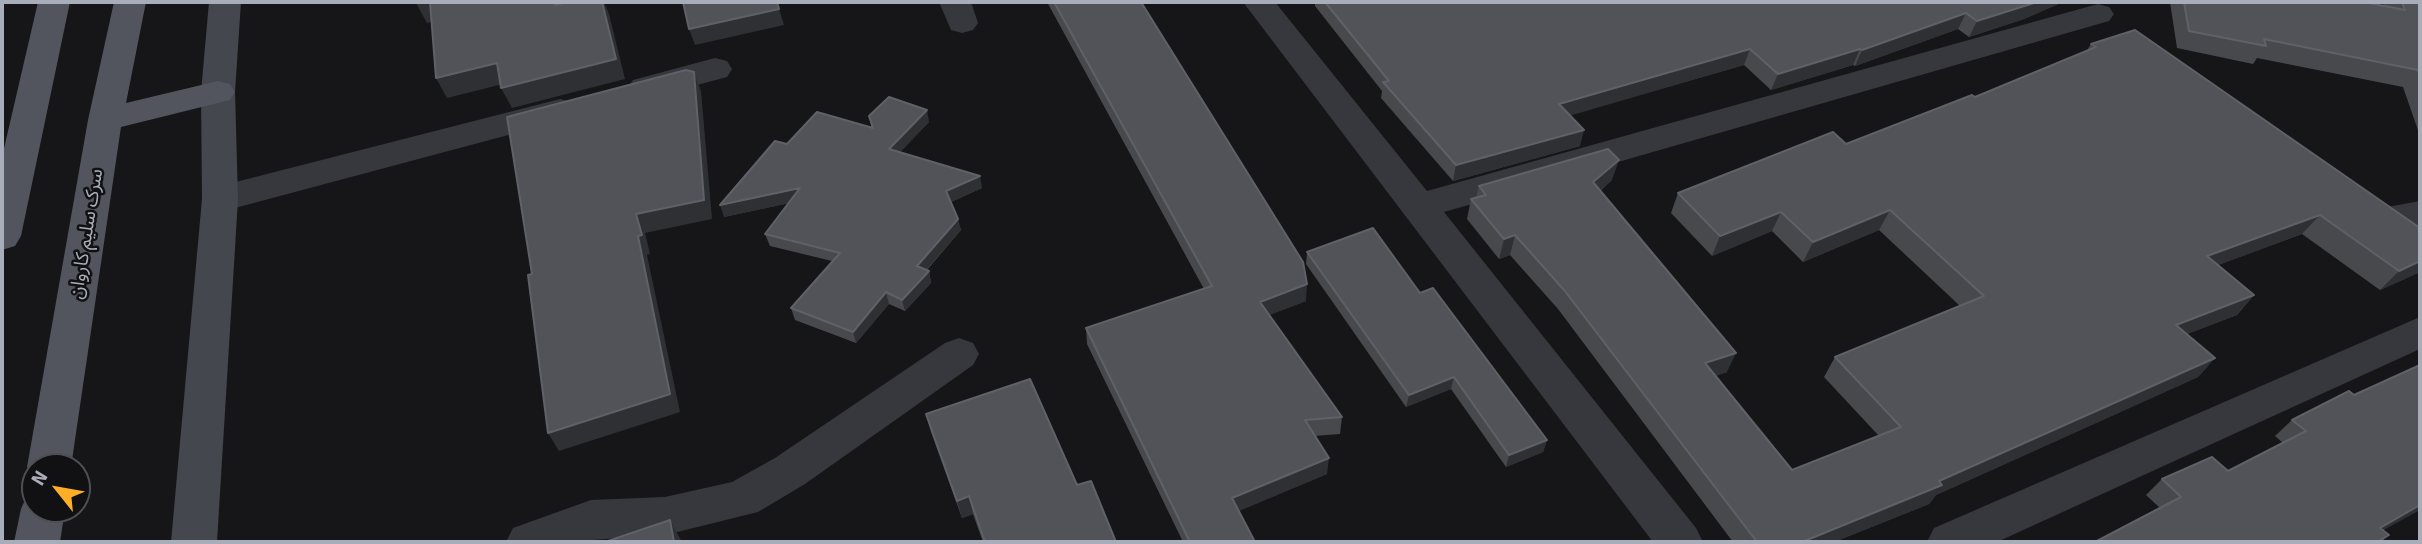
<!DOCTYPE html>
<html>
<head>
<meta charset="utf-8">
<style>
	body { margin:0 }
	#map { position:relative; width:2422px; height:544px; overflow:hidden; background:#161618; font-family:Signika,sans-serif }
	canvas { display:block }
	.frame { position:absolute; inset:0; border:4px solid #a7adb9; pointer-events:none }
	.north { position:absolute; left:21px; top:453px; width:70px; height:70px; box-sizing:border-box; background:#111113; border:2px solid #4d4f55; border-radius:50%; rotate:301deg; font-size:19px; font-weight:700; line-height:28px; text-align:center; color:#a7adb9 }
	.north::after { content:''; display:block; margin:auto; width:24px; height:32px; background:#ffae27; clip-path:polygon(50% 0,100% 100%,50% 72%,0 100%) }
</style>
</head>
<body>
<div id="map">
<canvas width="2422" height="544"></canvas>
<div class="frame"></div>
<div class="north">N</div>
</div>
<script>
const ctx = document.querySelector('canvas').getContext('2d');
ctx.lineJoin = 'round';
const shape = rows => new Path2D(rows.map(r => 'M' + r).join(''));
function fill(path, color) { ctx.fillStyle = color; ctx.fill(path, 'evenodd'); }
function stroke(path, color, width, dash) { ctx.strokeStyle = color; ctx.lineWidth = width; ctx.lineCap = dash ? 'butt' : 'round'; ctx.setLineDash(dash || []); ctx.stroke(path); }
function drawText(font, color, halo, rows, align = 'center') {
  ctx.font = font + ' Signika,"Noto Sans Arabic",sans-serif'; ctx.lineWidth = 5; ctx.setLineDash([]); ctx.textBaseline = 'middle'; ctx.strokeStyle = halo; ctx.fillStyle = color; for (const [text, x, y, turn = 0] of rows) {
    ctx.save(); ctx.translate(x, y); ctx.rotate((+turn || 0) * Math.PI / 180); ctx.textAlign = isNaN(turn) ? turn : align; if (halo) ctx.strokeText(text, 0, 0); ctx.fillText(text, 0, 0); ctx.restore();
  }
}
const street = shape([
	[939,2,971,2,978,23,973,30,962,33,951,30,939,2],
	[1243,2,1275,2,1427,191,2087,7,2098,4,2109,7,2114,14,2109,21,1444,212,1696,528,1703,542,1653,542,1243,2],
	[715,58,727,61,732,69,727,77,645,99,633,96,628,88,633,80,715,58],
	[560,99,572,102,577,110,572,118,220,212,207,208,202,199,207,190,220,186,560,99],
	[2420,201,2420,227,2389,231,2376,227,2370,218,2376,209,2420,201],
	[2420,317,2420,349,1997,542,1927,542,1934,528,2420,317],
	[959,338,973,343,979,354,973,365,805,484,758,512,665,535,591,540,584,542,506,542,513,528,591,500,665,497,732,482,775,458,945,343,959,338]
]);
const secondary = shape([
	[209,2,241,2,235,92,238,199,217,542,171,542,202,199,201,92,209,2]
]);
const primary = shape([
	[38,2,70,2,21,236,15,246,2,250,2,157,38,2],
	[114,2,146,2,126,103,218,81,230,84,235,92,230,100,121,127,71,467,35,467,35,480,27,467,88,120,114,2],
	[35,493,35,509,65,509,60,542,14,542,21,509,27,495,35,493]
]);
const wall = shape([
	[1047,2,1141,2,1306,301,1269,315,1342,417,1340,434,1314,436,1327,474,1238,511,1255,542,1183,542,1087,344,1086,328,1204,289],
	[1315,2,2063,2,2024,19,1972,36,1969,37,1958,29,1855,66,1853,65,1771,90,1744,65,1570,115,1580,146,1453,181,1381,98,1382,91,1315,6],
	[2170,2,2364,2,2384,6,2382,2,2420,2,2420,136,2403,87,2257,58,2253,64,2177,48],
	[2091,44,2420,272,2380,290,2302,234,2218,265,2254,295,2237,315,2187,334,2215,358,2198,377,1936,495,1929,504,1834,542,1733,542,1558,309,1510,255,1499,259,1467,219,1471,199,1476,198,1479,186,1612,180,1600,191,1727,372,1715,376,1792,470,1879,436,1824,377,1835,357,1960,306,1879,230,1803,262,1772,231,1712,256,1671,213,1678,193,1846,144,1975,97,2086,52],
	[869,116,929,122,900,152,982,188,951,202,961,230,927,270,929,271,931,283,905,311,889,304,856,343,795,320,791,308,832,261,770,246,765,234,789,203,724,217,787,144,872,128],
	[1307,252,1420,293,1547,440,1543,452,1506,467,1451,389,1406,407,1306,264],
	[2349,391,2383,530,2389,535,2381,542,2095,542,2160,508,2146,495,2162,479,2228,471,2283,443,2275,436,2292,420],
	[926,414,1077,485,1116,542,983,542,973,514,962,518,931,432]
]);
const shadedWall = shape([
	[422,2,431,2,440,20,427,23,416,3],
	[602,2,604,2,609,14,625,79,512,108,501,88],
	[777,2,784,25,695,45,689,29],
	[2037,2,2063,2,2024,19,1969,37,1977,21],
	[1966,13,1958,29,1855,66,1862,50],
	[1750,49,1744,65,1555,120,1559,104],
	[1860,49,1853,65,1771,90,1778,74],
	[497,63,507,83,447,98,436,78],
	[694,72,701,91,712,219,645,233,650,254,647,255,680,412,559,451,548,433,638,236,636,214],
	[927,110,929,122,892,161,889,149],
	[1584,130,1580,146,1453,181,1456,165],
	[1619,160,1612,180,1587,202,1593,182],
	[980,176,982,188,949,203,946,191],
	[800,188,804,200,724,217,720,205],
	[1890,210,1879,230,1803,262,1813,242],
	[1781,212,1772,231,1712,256,1720,236],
	[2320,215,2302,234,2191,275,2207,256],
	[958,219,961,230,920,277,917,266],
	[1515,235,1510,255,1499,259,1504,239],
	[2420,261,2420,272,2380,290,2399,271],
	[929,271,931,283,905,311,902,300],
	[1307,284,1306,301,1259,319,1260,302],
	[886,292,889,304,856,343,853,332],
	[2254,295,2237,315,2160,344,2176,325],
	[1736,353,1727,372,1696,383,1705,363],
	[2215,358,2198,377,1936,495,1929,504,1834,542,1802,542],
	[1454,377,1451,389,1406,407,1409,395],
	[1547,440,1543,452,1506,467,1509,455],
	[1329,458,1327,474,1232,514,1232,498],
	[969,496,973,514,962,518,957,501],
	[2420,505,2420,510,2362,542,2380,528],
	[670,520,682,542,674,542]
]);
const building = shape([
	[430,2,555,2,555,5,568,2,602,2,616,59,501,88,497,63,436,78,430,2],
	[683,2,777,2,779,9,689,29,683,2],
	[1054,2,1141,2,1303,262,1307,284,1260,302,1342,417,1305,420,1329,458,1232,498,1255,542,1190,542,1086,328,1212,286,1054,2],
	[1325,2,2037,2,1977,21,1966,13,1862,50,1860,49,1778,74,1750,49,1559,104,1584,130,1456,165,1383,82,1389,81,1325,2],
	[2184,2,2364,2,2405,10,2402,2,2420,2,2420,76,2418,70,2264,39,2266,46,2189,31,2184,2],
	[2135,30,2420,228,2420,261,2399,271,2320,215,2207,256,2254,295,2176,325,2215,358,1939,481,1942,485,1802,542,1757,542,1564,290,1515,235,1504,239,1471,199,1486,195,1479,186,1608,149,1619,160,1593,182,1736,353,1705,363,1792,470,1901,427,1835,357,1984,296,1890,210,1813,242,1781,212,1720,236,1678,193,1833,132,1846,144,1972,95,1975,97,2096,47,2091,44,2135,30],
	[686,70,694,72,704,200,636,214,642,235,638,236,670,394,548,433,528,275,532,274,507,117,686,70],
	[889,97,927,110,889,149,980,176,946,191,958,219,917,266,929,271,902,300,886,292,853,332,791,308,840,253,765,234,800,188,720,205,775,141,787,144,817,112,873,128,869,116,889,97],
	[1373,228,1420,293,1433,288,1547,440,1509,455,1454,377,1409,395,1307,252,1373,228],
	[2420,365,2420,505,2380,528,2389,535,2377,542,2095,542,2181,497,2162,479,2212,457,2228,471,2306,431,2292,420,2349,391,2354,395,2420,365],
	[1030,379,1077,485,1091,481,1116,542,985,542,969,496,957,501,926,414,1030,379],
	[670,520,674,542,605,542,670,520]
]);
const streetNames = [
	["سرک سلیم کاروان",87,234,-81]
];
fill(street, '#37383e');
fill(secondary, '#44474e');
fill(primary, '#52555d');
fill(wall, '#47494d');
fill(shadedWall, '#2f3033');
fill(building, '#525359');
stroke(building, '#5f6168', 2);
drawText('19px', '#a7adb9', '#111113', streetNames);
</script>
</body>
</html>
